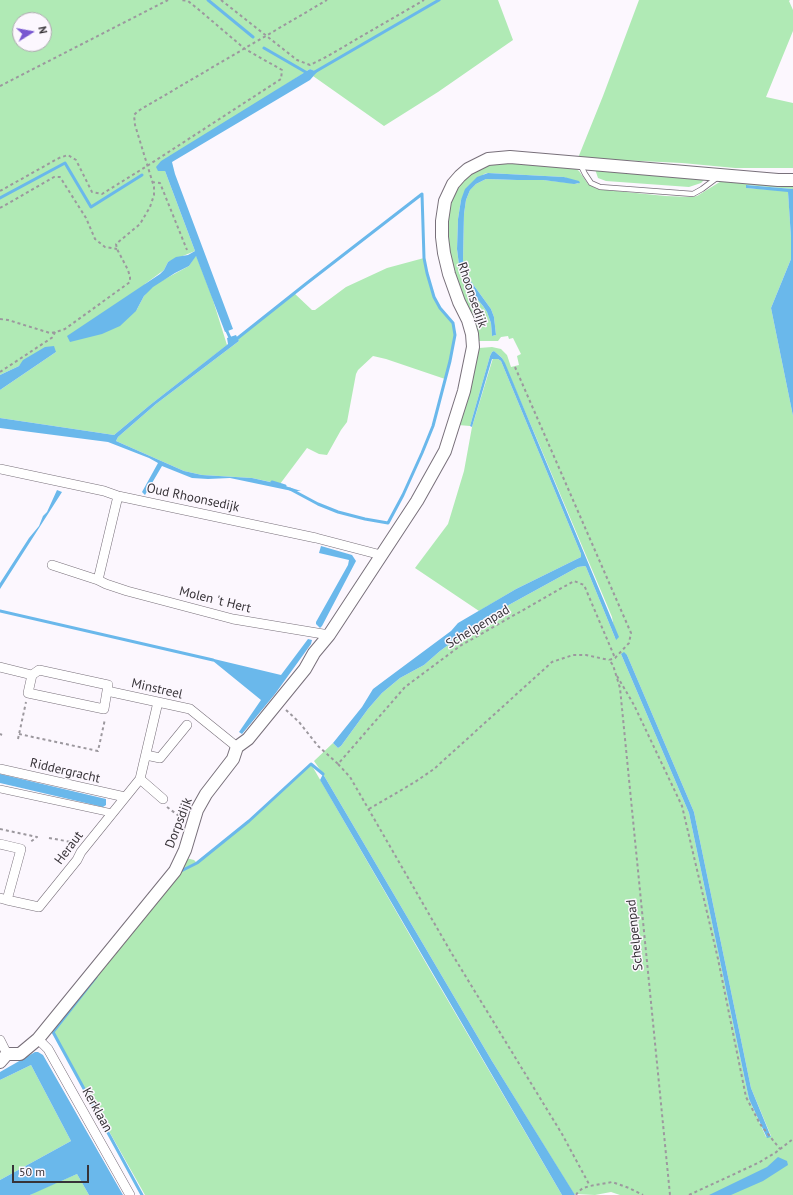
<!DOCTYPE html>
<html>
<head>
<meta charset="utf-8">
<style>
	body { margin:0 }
	#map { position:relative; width:793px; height:1195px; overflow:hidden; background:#fcf7fe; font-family:"PT Sans",sans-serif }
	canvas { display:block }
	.north { position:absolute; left:12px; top:12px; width:40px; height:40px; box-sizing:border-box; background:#fcf7fe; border:1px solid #ada9af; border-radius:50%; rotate:79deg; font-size:11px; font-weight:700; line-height:16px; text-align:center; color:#373338 }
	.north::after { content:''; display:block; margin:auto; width:14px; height:18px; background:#7957d1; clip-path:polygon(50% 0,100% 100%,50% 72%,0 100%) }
	.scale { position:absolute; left:12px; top:1165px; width:77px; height:18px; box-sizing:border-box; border:2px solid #373338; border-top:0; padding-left:5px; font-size:12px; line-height:14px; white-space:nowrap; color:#373338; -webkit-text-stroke:3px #fcf7fe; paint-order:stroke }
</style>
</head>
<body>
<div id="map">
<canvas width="793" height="1195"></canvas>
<div class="north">N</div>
<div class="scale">50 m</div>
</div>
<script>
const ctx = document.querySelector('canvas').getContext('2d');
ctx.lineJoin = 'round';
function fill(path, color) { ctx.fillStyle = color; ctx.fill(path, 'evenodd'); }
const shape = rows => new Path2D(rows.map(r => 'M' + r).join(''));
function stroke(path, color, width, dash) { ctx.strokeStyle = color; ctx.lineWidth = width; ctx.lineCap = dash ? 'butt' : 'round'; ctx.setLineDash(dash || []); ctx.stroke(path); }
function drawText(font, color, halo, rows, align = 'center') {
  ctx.font = font + ' "PT Sans",sans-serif'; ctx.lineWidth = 3; ctx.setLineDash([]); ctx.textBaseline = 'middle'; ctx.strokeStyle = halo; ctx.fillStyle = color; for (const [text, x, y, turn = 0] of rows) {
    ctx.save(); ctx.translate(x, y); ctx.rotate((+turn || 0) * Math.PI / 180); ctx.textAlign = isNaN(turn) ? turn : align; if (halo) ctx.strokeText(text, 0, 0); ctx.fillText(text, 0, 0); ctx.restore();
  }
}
const green = shape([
	[0,0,498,0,513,40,438,92,384,126,313,76,316,72,310,69,157,167,158,170,165,171,195,251,168,262,164,270,145,284,136,311,144,296,152,286,189,266,196,255,212,297,227,345,150,405,114,435,0,418,0,390,56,352,29,357,19,366,0,375],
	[20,20,44,20,44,44,20,44],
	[639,0,790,0,789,1,793,10,793,31,766,97,793,103,793,168,735,168,682,163,578,158,603,96],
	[515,163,573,167,579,171,588,184,597,189,665,196,691,197,697,196,723,180,793,183,793,189,747,185,746,188,788,191,791,238,791,259,771,308,793,416,793,1195,620,1195,611,1192,595,1195,574,1194,492,1061,323,774,314,761,333,743,338,748,341,746,368,709,382,693,400,678,424,665,440,651,485,618,578,567,585,566,586,567,616,640,612,617,539,444,502,358,494,351,492,352,490,356,470,426,458,425,477,349,479,348,492,347,501,349,507,355,511,367,519,365,517,356,521,354,513,338,509,339,508,336,501,337,498,341,476,341,445,244,450,199,460,181,477,169,493,164],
	[488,173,564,177,579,184,543,180,517,180,486,179,476,184,470,190,466,200,464,214,463,260,467,276,491,309,494,317,496,335,492,336,491,323,487,312,483,306,468,288,464,279,459,265,457,249,458,219,461,200,484,174],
	[621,654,627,655,694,812,751,1088,771,1136,770,1137,766,1137,749,1099,689,813],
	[595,169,703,177,704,180,701,183,689,187,606,181,598,178],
	[424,258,427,273,434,297,440,308,453,323,455,335,445,379,386,359,373,356,358,370,356,374,347,422,341,430,327,455,319,454,307,448,280,484,252,478,202,475,184,471,116,441,118,437,156,404,239,341,237,338,294,293,312,310,315,310,346,287,387,268],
	[493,358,498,359,501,361,581,554,581,557,516,589,479,611,415,568,448,524,464,471,472,427],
	[311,764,430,970,562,1195,145,1195,53,1032,179,872,186,858,194,860,197,863,249,821],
	[31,1065,71,1141,0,1180,0,1080],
	[77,1174,89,1195,30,1195,35,1192]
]);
const water = shape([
	[310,69,317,72,310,80,172,162,175,174,233,329,225,332,196,256,189,266,175,273,153,287,144,296,136,311,120,326,102,334,70,342,67,336,160,274,164,270,168,262,176,257,188,255,195,251,165,171,158,171,156,167,161,161],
	[488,173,564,177,579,181,580,183,574,184,543,180,517,180,486,179,476,184,470,190,466,200,464,214,463,260,467,276,491,309,494,317,496,335,492,336,491,323,487,312,483,306,468,288,464,279,459,265,457,249,458,219,461,200,465,189,477,177],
	[746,185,793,189,793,416,771,308,791,259,791,238,788,192,746,188],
	[236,335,239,341,156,404,118,437,116,441,184,471,202,475,252,478,279,484,301,491,295,491,294,490,292,491,230,478,208,479,192,478,162,466,145,495,142,492,158,463,149,458,108,442,0,428,0,418,114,435,150,405,228,344,227,338],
	[54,346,56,352,0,390,0,375,19,366,23,360,45,347],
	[494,351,502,358,505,363,619,637,616,640,586,567,585,566,578,567,485,618,440,651,424,665,400,678,382,693,368,709,341,746,338,748,333,743,362,707,373,689,385,680,451,631,458,623,516,589,581,557,581,554,501,361,498,359,492,359,472,427,470,426,490,356,492,352],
	[57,490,62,492,0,589,0,583,29,538,39,526,43,516,47,512],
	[321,546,352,555,356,561,322,626,320,628,316,624,316,622,348,565,349,560,319,553],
	[308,639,312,640,311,644,275,694,242,734,239,732,261,700,213,661,214,659,281,675],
	[624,652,627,655,630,662,694,812,751,1088,771,1137,767,1138,749,1099,689,813,621,654],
	[0,774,106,799,106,805,103,807,0,783],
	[323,774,492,1061,575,1195,562,1195,320,780],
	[35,1052,38,1052,43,1055,123,1195,89,1195,77,1174,30,1195,0,1195,0,1180,71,1141,31,1065,0,1080,0,1072],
	[778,1157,787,1161,788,1165,763,1181,731,1195,709,1195,767,1167]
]);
const stream = shape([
	[208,0,253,37],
	[264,48,309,74],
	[313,73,439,0],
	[0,198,65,163,91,207,142,175],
	[226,329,231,340],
	[234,341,307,283,422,194,424,258,427,273,434,297,440,308,453,323,455,335,450,361,433,426,422,453,403,495,388,523,365,519,338,512,318,504,290,489],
	[272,482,285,486],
	[0,611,213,660],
	[179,872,197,863,249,821,311,764,323,774],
	[96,977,53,1032,142,1195]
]);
const path = shape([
	[221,0,297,60,310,65,326,57,424,0],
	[0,86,168,0],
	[152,182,160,183,187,250],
	[0,191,59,158,68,155,76,160,92,192,102,194,147,166,281,79,282,70,245,49,198,9,188,1,181,0],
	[0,208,54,177,60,177,86,218,95,239,105,247,117,249],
	[0,319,8,320,50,333,56,332,65,329,130,282,130,277,128,270,117,249,116,244,140,224,150,207,154,195,154,187,135,125,134,115,138,111,327,0],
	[515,367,631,633,629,643,615,658,609,660,613,665,620,688,670,1195],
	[0,372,53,337,55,332],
	[617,676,634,705,682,806,718,959,746,1097,760,1124,780,1149],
	[286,710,299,722,318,746,338,764,405,687,460,646,574,581,584,585,615,658],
	[0,734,2,735],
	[19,734,98,751,105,719],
	[18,739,26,702],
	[338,764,350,777,452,954,562,1134,590,1186],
	[167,807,183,819],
	[369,809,415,782,434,769,552,662,573,655,586,655,609,660],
	[0,829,37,837,29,843],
	[49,838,77,843],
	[576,1195,578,1192,583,1188,590,1186,612,1182,629,1188,643,1195],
	[689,1195,758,1163,775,1153,793,1139]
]);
const service = shape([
	[580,164,585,174,591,183,600,187,693,194,702,189,718,177]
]);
const pedestrian = shape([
	[0,789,112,813]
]);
const minor = shape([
	[0,469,104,491,118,496,316,538,381,555],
	[52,565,98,580,106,584,127,591,233,619,329,635],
	[98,580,118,496],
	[0,667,32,675,39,670,108,685,107,691,190,709,237,747],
	[32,675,28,693,104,709,107,691],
	[146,755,160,758,187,725],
	[0,769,125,797],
	[140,779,163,799],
	[0,844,21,849,7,900,0,898],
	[7,900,39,907,77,860,81,852,140,779,158,702],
	[38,1039,48,1049,130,1195],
	[0,1040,7,1054]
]);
const tertiary = shape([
	[0,1062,7,1054,20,1054,38,1039,175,871,185,850,197,810,206,794,233,759,237,747,248,739,305,669,314,653,329,635,417,501,445,451,464,391,473,347,472,334,468,320,459,302,449,274,444,253,442,237,442,221,445,201,453,184,460,176,468,169,488,159,510,157,778,180,793,180]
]);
const streetNames = [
	["Rhoonsedijk",472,295,71],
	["Oud Rhoonsedijk",193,498,12],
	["Molen 't Hert",215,600,14],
	["Schelpenpad",478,627,-31],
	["Minstreel",157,689,13],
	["Riddergracht",65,771,13],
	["Dorpsdijk",179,823,-69],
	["Heraut",69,848,-53],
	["Schelpenpad",635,935,-96],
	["Kerklaan",97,1110,61]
];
fill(green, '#b0eab5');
fill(water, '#6ab8eb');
stroke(stream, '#6ab8eb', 3);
stroke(service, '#78707a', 6);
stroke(pedestrian, '#78707a', 8);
stroke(minor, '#78707a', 10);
stroke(tertiary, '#78707a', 14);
stroke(path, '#9c989e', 2, [3, 3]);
stroke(service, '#fff', 4.5);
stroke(pedestrian, '#fff', 7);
stroke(minor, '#fff', 9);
stroke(tertiary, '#fff', 12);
drawText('13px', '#373338', '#fcf7fe', streetNames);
</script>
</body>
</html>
